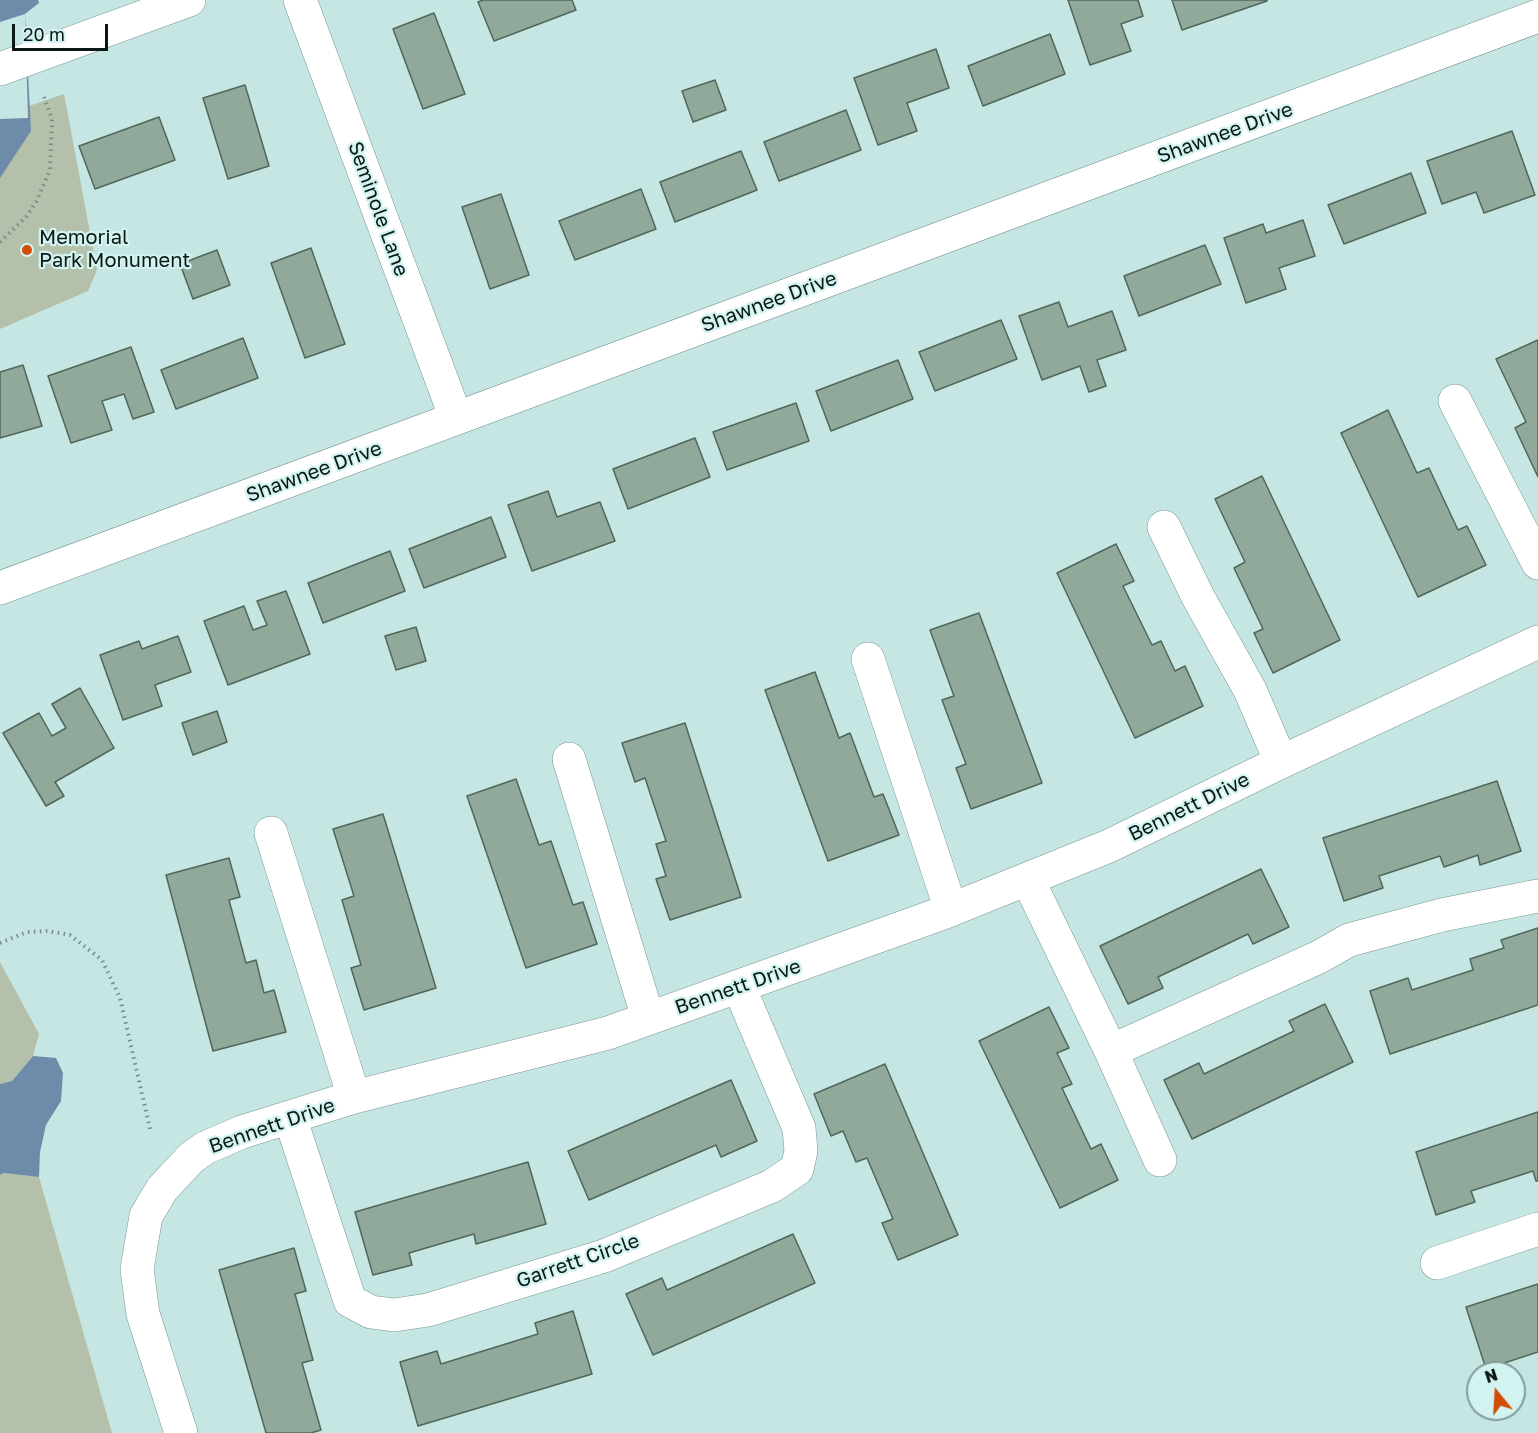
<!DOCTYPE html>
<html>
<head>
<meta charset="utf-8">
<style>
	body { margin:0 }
	#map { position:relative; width:1538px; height:1433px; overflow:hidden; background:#c5e6e3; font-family:"Golos Text",sans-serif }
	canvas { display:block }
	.north { position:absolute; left:1466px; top:1361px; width:60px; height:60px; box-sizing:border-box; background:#d2f3f0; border:2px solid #839b99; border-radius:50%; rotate:342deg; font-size:16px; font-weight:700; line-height:24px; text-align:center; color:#0c1817 }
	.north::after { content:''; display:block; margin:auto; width:21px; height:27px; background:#d24d04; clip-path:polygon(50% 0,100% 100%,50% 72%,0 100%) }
	.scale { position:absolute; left:12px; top:24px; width:96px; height:27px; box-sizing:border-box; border:3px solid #0c1817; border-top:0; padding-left:8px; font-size:18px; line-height:21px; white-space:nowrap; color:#0c1817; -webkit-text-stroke:4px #d2f3f0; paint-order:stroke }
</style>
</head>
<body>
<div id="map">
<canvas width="1538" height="1433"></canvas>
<div class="north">N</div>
<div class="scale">20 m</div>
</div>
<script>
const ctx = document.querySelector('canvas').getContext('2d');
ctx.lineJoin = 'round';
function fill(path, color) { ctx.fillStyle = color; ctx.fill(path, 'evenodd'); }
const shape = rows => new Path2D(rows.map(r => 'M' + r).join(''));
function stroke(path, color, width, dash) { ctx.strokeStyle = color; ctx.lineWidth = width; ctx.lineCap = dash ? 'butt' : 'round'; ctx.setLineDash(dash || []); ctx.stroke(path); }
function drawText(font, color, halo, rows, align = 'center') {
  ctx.font = font + ' "Golos Text",sans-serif'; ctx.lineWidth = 4.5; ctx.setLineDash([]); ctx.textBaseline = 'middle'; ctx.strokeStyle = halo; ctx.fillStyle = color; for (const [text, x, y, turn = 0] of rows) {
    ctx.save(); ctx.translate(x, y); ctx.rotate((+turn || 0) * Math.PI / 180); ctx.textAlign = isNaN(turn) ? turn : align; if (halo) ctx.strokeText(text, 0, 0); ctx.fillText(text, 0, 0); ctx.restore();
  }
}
const green = shape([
	[64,94,97,270,88,291,0,329,0,116],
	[0,962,39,1034,33,1056,12,1081,0,1084],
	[4,1173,39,1177,112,1433,0,1433,0,1175]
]);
const water = shape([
	[0,0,38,0,39,3,25,14,31,131,0,178],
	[33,1056,56,1058,63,1073,61,1101,46,1125,40,1152,39,1177,4,1173,0,1175,0,1084,12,1081]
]);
const pier = shape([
	[25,14,28,118,0,119,0,22]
]);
const building = shape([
	[483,0,572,0,576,10,494,41,478,2,483,0],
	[1068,0,1138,0,1143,16,1121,24,1131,51,1090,65,1068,0],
	[1172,0,1267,0,1267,1,1182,30,1172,0],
	[434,13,465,94,423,109,393,29,434,13],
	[1050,34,1065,74,983,106,968,66,1050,34],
	[936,49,949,88,907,103,917,131,878,145,854,78,936,49],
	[715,80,726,110,693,122,682,91,715,80],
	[245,85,269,166,228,179,203,98,245,85],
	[846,110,861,150,779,181,764,142,846,110],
	[159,117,175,160,95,189,79,146,159,117],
	[1512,131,1535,195,1484,213,1476,192,1442,204,1427,161,1512,131],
	[741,151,757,190,675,222,660,182,741,151],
	[1411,173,1426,213,1344,244,1328,205,1411,173],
	[641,189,656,229,575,260,559,221,641,189],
	[501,194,529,275,490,289,462,207,501,194],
	[1303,220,1315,256,1279,268,1286,289,1246,303,1224,238,1263,224,1266,233,1303,220],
	[1205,245,1221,284,1139,316,1124,276,1205,245],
	[311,248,345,344,305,358,271,263,311,248],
	[217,250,230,285,193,299,180,264,217,250],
	[1059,302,1068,327,1112,311,1126,350,1097,360,1106,386,1089,392,1080,366,1042,380,1019,316,1059,302],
	[1001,320,1017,359,935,391,919,352,1001,320],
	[243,338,258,378,176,409,161,370,243,338],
	[1538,340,1538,477,1515,428,1526,422,1496,359,1538,340],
	[131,347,154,412,133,419,124,394,102,401,112,430,71,443,48,376,131,347],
	[898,360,913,399,831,431,816,391,898,360],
	[23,365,42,426,0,438,0,372,23,365],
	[796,403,809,441,727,470,713,432,796,403],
	[1388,410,1417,473,1429,468,1458,530,1467,526,1486,565,1418,597,1341,433,1388,410],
	[695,438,710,477,628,509,613,469,695,438],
	[1262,476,1340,640,1273,673,1254,633,1263,629,1234,568,1245,562,1215,499,1262,476],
	[548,491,557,517,600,502,615,541,532,571,508,505,548,491],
	[491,517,506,557,424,588,409,549,491,517],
	[1116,544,1134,581,1123,586,1152,645,1161,641,1175,671,1185,666,1203,706,1135,738,1057,573,1116,544],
	[390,551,405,591,323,623,308,583,390,551],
	[286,591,310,654,228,685,204,621,244,606,253,630,267,625,257,601,286,591],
	[979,613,1042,783,971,809,956,768,966,764,942,700,954,696,930,630,979,613],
	[416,627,426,661,396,670,385,636,416,627],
	[178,636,191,672,155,685,162,706,123,720,100,655,139,641,142,649,178,636],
	[815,672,839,738,850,733,874,797,883,794,899,835,828,861,765,690,815,672],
	[80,688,114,748,55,782,64,796,46,806,3,733,39,713,52,736,66,728,52,704,80,688],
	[217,711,227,742,193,755,182,723,217,711],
	[685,723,741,897,670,920,656,879,666,876,656,844,666,841,645,778,635,782,622,743,685,723],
	[516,779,539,845,551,841,573,905,583,902,597,944,526,968,467,796,516,779],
	[1497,781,1521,851,1480,865,1478,855,1444,867,1440,856,1379,876,1383,888,1344,901,1323,838,1497,781],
	[383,814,436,988,364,1010,351,968,361,965,342,900,354,896,333,829,383,814],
	[229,858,240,897,229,900,246,963,256,960,264,993,274,990,286,1032,213,1051,166,875,229,858],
	[1261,869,1289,927,1253,944,1248,934,1158,977,1163,988,1128,1004,1100,946,1261,869],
	[1538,928,1538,1005,1390,1054,1370,991,1408,978,1412,990,1473,970,1470,959,1504,948,1501,940,1538,928],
	[1325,1004,1353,1062,1192,1139,1164,1080,1199,1063,1204,1074,1294,1031,1289,1021,1325,1004],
	[1049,1007,1069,1048,1057,1053,1072,1084,1062,1088,1091,1149,1101,1144,1118,1180,1060,1208,979,1041,1049,1007],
	[885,1064,958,1235,898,1260,882,1223,893,1219,867,1158,856,1162,843,1131,831,1136,814,1094,885,1064],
	[731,1080,757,1141,721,1157,716,1145,589,1200,568,1151,731,1080],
	[1538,1112,1538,1181,1536,1181,1533,1171,1471,1191,1475,1202,1436,1215,1416,1152,1538,1112],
	[528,1162,546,1224,476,1244,474,1234,409,1253,412,1265,373,1275,355,1212,528,1162],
	[793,1234,815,1283,653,1355,626,1294,662,1278,667,1290,793,1234],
	[294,1248,306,1291,295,1294,313,1360,302,1363,321,1430,311,1433,266,1433,219,1270,294,1248],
	[1538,1284,1538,1352,1486,1369,1466,1307,1538,1284],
	[573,1311,592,1374,418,1426,400,1362,437,1351,441,1364,538,1334,535,1323,573,1311]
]);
const path = shape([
	[0,242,26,217,36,202,50,170,52,119,44,97],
	[0,943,27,932,48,931,70,935,102,960,120,998,151,1133]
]);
const minor = shape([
	[300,0,456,418],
	[0,69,189,0],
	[1455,401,1538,563],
	[1164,527,1198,597,1250,690,1281,762],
	[0,588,1538,16],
	[868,659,951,910],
	[569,759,648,1018],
	[271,833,354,1097],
	[1028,880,1111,1051,1319,957,1349,940,1442,915,1538,896],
	[1111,1051,1160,1160],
	[290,1117,350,1301,371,1312,394,1315,428,1310,604,1256,772,1186,797,1169,801,1151,799,1128,739,987],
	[1437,1263,1538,1229],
	[181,1433,143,1314,137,1269,146,1216,162,1189,191,1158,205,1148,242,1132,354,1097,608,1033,943,913,1109,846,1281,762,1538,642]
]);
const markers = [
	[27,250,6,"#d24d04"]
];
const streetNames = [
	["Shawnee Drive",1225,133,-20],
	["Seminole Lane",378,209,70],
	["Shawnee Drive",769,302,-20],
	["Shawnee Drive",314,472,-20],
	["Bennett Drive",1189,807,-26],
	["Bennett Drive",738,987,-19],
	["Bennett Drive",272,1126,-19],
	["Garrett Circle",578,1261,-19]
];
const poiNames = [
	["Memorial",39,238],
	["Park Monument",39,261]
];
fill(green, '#b4c0a9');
fill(water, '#6e8ca9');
fill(pier, '#c5e6e3');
fill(building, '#90a99a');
stroke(building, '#50675a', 1.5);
stroke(minor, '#789794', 34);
stroke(path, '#758c8a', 4, [1.5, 4.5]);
stroke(minor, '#fff', 33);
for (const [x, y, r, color] of markers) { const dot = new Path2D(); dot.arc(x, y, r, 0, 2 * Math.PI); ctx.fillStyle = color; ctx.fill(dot); stroke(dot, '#d2f3f0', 2); }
drawText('20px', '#0c1817', '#d2f3f0', streetNames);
drawText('20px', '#0c1817', '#d2f3f0', poiNames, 'left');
</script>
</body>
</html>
